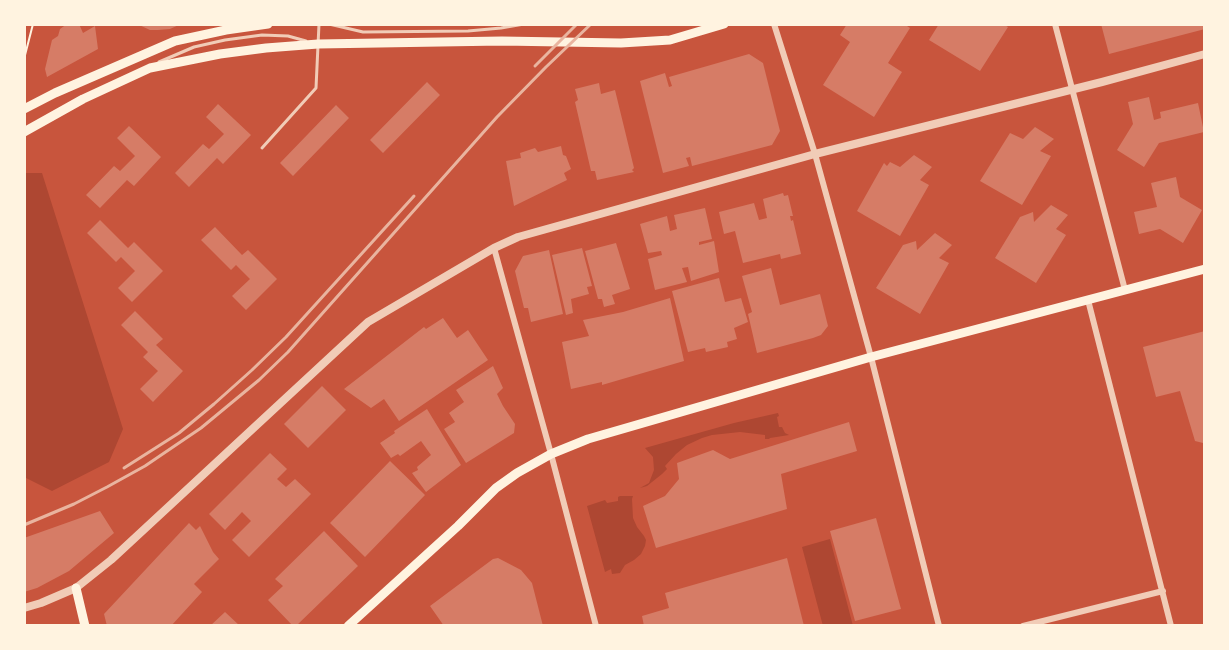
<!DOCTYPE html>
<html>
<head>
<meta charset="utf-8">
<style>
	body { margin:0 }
	#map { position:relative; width:1229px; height:650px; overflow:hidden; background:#c8553d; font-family:"Work Sans",sans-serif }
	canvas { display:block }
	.frame { position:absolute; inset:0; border:26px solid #fff3e0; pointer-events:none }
</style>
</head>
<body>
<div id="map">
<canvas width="1229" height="650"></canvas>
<div class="frame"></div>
</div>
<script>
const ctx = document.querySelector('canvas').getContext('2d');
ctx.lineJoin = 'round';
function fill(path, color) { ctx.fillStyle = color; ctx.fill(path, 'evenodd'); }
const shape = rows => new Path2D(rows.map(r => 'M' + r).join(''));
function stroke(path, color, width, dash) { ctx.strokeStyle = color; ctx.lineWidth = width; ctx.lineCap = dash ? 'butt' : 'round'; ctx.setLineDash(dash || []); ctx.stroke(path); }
const green = shape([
	[24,173,42,173,123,429,109,462,52,491,24,477],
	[778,413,779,416,777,417,779,427,782,427,785,433,789,435,770,438,769,439,765,439,765,435,740,432,712,435,702,438,687,445,676,454,665,466,667,469,662,474,647,486,640,488,649,483,654,470,653,457,645,448,734,423],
	[620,496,633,496,632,499,633,518,637,527,644,536,646,540,645,546,641,554,634,560,625,565,620,573,612,574,611,569,605,572,587,506,605,500,607,503,618,501,618,497],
	[830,539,847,603,853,626,823,626,802,547]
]);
const building = shape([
	[67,24,79,24,83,33,95,26,98,49,47,77,45,69,52,40,58,36,60,29],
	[137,24,181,24,170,29,158,30,150,30],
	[847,24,904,24,910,28,888,63,902,72,874,117,823,85,850,42,840,35],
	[939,24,1003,24,1008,27,980,71,929,40],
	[1101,24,1205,24,1205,29,1109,54],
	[749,54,763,63,780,131,772,145,692,166,690,157,686,158,689,166,663,173,640,81,665,73,669,87,672,86,669,77],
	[427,82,440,95,383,153,370,140],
	[599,83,601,94,615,90,634,168,632,170,634,172,597,180,595,171,591,171,575,102,578,100,575,89],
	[1149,97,1154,120,1161,118,1160,112,1198,103,1204,132,1159,143,1144,167,1117,150,1133,124,1128,102],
	[218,104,251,135,223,164,217,158,189,187,175,173,203,144,209,149,224,134,206,117],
	[336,105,349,118,293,176,280,163],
	[129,126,161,157,134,186,127,180,100,208,86,195,114,166,120,171,135,156,117,138],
	[1035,127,1054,139,1040,151,1051,156,1022,205,980,181,1010,133,1023,139],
	[561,146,563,155,566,156,571,169,564,173,567,180,514,206,506,161,521,158,520,153,535,148,538,152],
	[914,155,932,167,920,180,929,185,900,236,857,211,884,163,887,166,890,162,900,167],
	[1176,177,1180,197,1202,210,1183,243,1160,229,1139,234,1134,212,1157,207,1151,183],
	[783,193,784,196,788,195,793,216,790,216,791,221,793,220,801,254,781,259,780,254,743,263,735,231,724,234,719,212,754,203,759,220,767,218,763,199],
	[1051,205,1068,215,1056,229,1066,235,1036,283,995,258,1020,217,1033,212,1034,222],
	[705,208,712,239,699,242,699,245,714,241,719,272,691,281,688,267,682,268,687,282,655,290,648,259,662,255,661,251,648,253,640,224,667,216,670,231,677,229,674,215],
	[100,220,128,248,134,242,163,271,132,302,118,288,135,271,121,257,116,262,87,233],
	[215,227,242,255,248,250,277,279,246,310,232,296,250,279,236,265,231,270,201,240],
	[935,233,952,245,939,258,949,263,920,314,876,288,903,245,916,241,917,250],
	[616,243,630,289,612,295,615,304,604,307,602,299,598,299,585,251],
	[582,248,592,286,587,287,589,294,571,299,573,313,566,315,552,255],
	[549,250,563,314,531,322,528,308,524,308,515,271,523,256],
	[771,268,780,305,820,294,828,326,821,335,813,338,757,353,748,314,752,312,742,276],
	[719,278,725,302,741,298,748,322,734,328,737,339,727,342,728,347,706,352,705,348,688,352,672,291],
	[670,298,684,361,602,385,602,382,571,389,562,342,589,336,583,320,623,312],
	[135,311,163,339,156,345,183,371,153,402,140,389,158,371,143,357,148,352,121,325],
	[443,318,457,338,468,330,488,360,399,421,384,399,371,408,344,389,424,327,426,329],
	[1205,331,1205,443,1203,443,1195,441,1180,391,1156,397,1143,347],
	[493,366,503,388,497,394,503,406,515,424,514,433,466,463,444,429,455,422,449,413,464,402,456,390],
	[322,386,346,410,308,448,284,424],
	[427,409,461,465,426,492,412,473,418,470,417,467,431,455,421,441,400,456,398,454,391,458,380,443,395,433,394,431],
	[849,422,857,451,781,474,787,509,656,548,643,506,665,496,679,479,677,463,713,450,730,459],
	[270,453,287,469,277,479,286,487,295,479,311,494,249,557,232,540,251,521,242,512,225,530,209,514],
	[390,461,425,495,365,557,330,523],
	[100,511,114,533,69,571,37,588,24,592,24,538],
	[876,518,901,609,855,621,830,531],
	[189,523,196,530,200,526,213,552,219,559,194,584,202,592,171,626,107,626,104,614],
	[324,531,358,566,296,626,293,626,268,600,283,586,275,579],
	[498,558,521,570,532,583,543,626,444,626,430,606,493,559],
	[787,558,804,626,644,626,642,616,669,608,665,593],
	[225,612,240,626,210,626]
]);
const path = shape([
	[24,59,33,24]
]);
const service = shape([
	[329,24,363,32,468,31,501,28,524,24],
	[159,62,194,47,225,40,262,35,288,36,306,41],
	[262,148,316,88,319,24]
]);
const minor = shape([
	[774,24,815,154,871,357,939,626],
	[1055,24,1125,290],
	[494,248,551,454,596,626],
	[1088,300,1171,626],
	[1023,626,1163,591]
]);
const tertiary = shape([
	[24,608,41,603,76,588,111,560,368,322,494,248,518,237,815,154,1102,82,1205,54]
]);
const secondary = shape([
	[24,109,55,93,175,41,226,30,268,24],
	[24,132,83,99,150,68,220,54,266,48,318,44,502,41,621,43,670,40,724,24],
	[76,588,85,626],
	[348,626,458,526,496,488,517,473,551,454,588,439,871,357,1205,269]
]);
const rail = shape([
	[535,66,577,24],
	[124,468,179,433,214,404,252,370,286,337,414,196],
	[24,525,74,504,107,487,145,466,201,428,259,380,288,352,497,117,546,67,591,24]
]);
fill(green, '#ae4732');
fill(building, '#d67c66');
stroke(path, '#fff3e0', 2);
stroke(service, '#f1ccb7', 3);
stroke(minor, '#f1ccb7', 6);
stroke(tertiary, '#f1ccb7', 8);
stroke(secondary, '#fff3e0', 9);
stroke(rail, '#e9b49f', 3);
</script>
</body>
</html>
